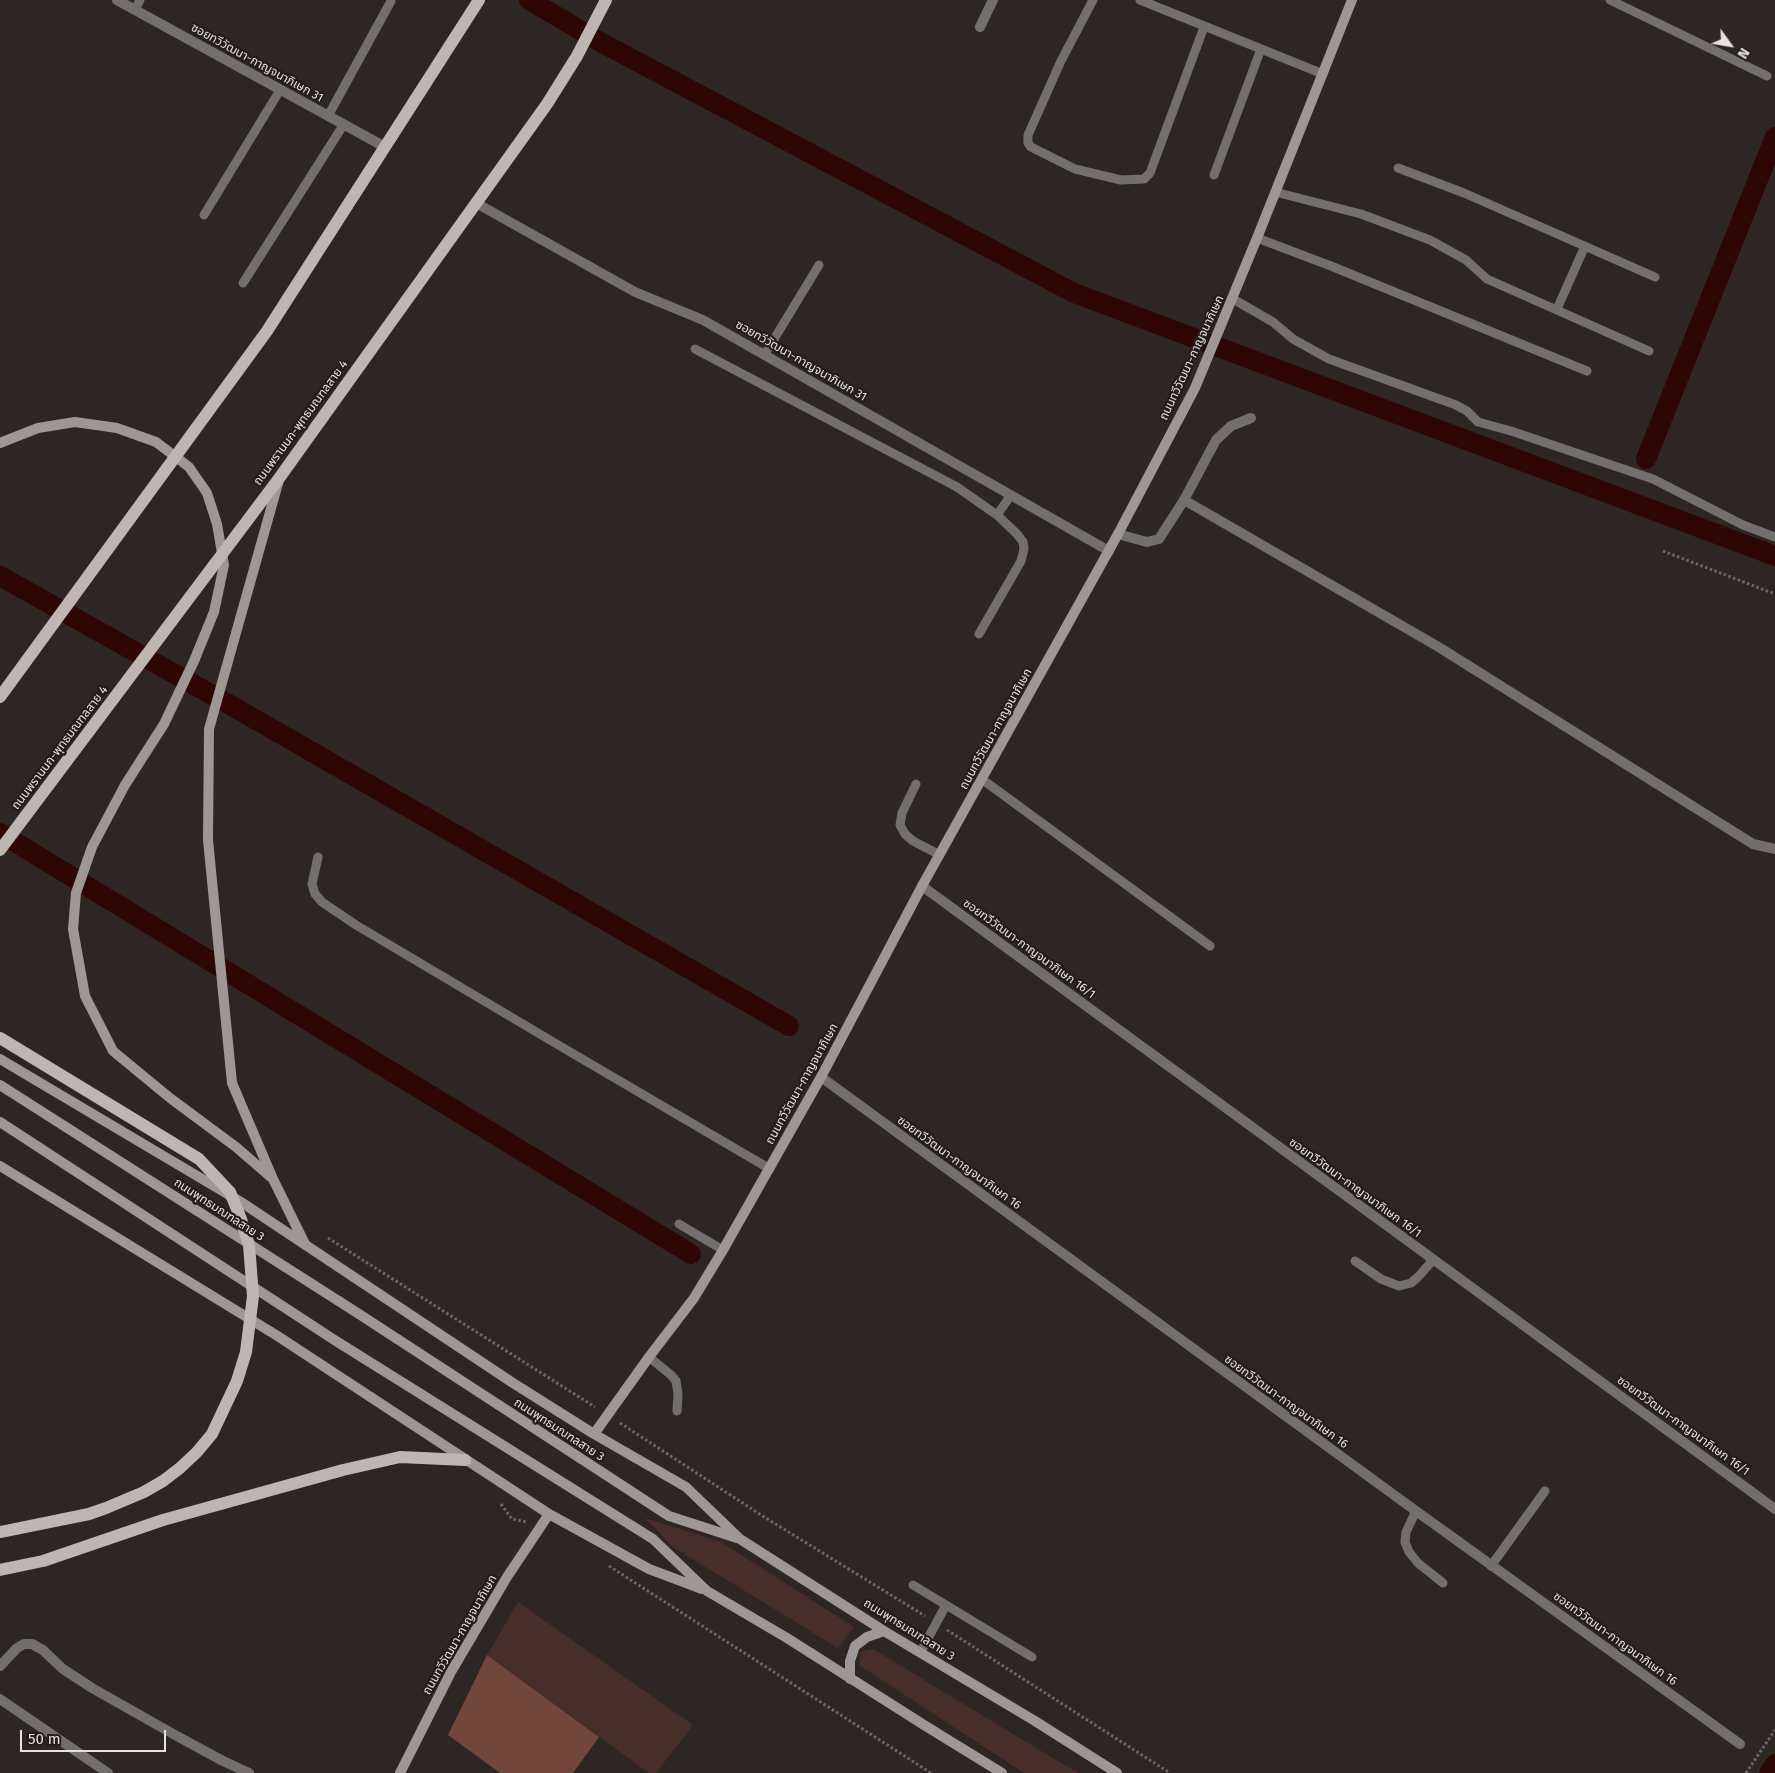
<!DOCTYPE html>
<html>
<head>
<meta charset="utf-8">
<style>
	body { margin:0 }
	#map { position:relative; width:1775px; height:1773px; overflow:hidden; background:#2e2624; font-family:"Fira Sans",sans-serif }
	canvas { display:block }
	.north { position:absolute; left:1705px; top:20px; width:50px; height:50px; -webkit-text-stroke:4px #241d1b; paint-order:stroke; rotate:122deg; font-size:14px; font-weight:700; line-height:20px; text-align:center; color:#e7e1e0 }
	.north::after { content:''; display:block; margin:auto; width:18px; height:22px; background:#e7e1e0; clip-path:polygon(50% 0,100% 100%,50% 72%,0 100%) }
	.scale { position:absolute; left:20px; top:1730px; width:146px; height:22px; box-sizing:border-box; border:2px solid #e7e1e0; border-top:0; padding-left:6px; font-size:15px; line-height:18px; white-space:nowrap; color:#e7e1e0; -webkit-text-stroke:4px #241d1b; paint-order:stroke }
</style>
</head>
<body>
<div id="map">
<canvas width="1775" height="1773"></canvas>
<div class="north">N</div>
<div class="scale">50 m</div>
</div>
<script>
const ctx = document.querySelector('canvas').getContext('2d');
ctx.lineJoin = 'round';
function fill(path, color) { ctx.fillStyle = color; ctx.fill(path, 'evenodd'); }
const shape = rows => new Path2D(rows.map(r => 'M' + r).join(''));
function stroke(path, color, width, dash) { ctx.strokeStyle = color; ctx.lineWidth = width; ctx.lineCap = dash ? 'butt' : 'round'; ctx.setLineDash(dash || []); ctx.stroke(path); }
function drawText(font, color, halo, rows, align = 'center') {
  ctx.font = font + ' "Fira Sans","Noto Sans Thai",sans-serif'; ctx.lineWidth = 4.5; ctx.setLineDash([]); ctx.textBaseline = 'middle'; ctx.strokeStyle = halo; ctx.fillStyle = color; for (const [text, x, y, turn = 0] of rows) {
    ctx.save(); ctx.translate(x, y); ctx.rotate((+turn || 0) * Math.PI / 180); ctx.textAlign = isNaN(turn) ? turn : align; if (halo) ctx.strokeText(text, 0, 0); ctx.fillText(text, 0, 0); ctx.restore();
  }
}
const green = shape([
	[645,1518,721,1542,854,1627,838,1648,673,1547],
	[518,1602,693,1725,656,1773,649,1773,487,1655],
	[873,1649,1051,1757,1079,1773,1024,1773,859,1665,862,1651]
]);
const forest = shape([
	[487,1655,599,1737,573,1773,500,1773,448,1735]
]);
const canal = shape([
	[529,0,602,43,1074,293,1775,556],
	[1646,459,1775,137],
	[0,576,239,710,789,1026],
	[0,833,691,1254],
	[1769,1773,1775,1764]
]);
const path = shape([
	[1663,551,1775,594],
	[328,1238,595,1407],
	[620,1423,761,1515,925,1616],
	[501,1504,512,1519,527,1522],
	[609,1566,931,1773],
	[947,1630,1170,1773],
	[1746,1773,1775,1730]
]);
const lane = shape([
	[1093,0,1061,61,1028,135,1028,143,1031,147,1075,169,1121,180,1144,179,1150,173,1204,27],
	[1140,0,1323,74],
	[1610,0,1767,76],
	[135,10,140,0],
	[328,116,391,1],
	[1398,168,1464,193,1655,277],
	[1214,175,1261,49],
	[1275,192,1361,214,1430,240,1466,260,1487,279,1649,351],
	[204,215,280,90],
	[1257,238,1331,266,1587,371],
	[243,283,344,124],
	[1233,299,1273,322,1293,339,1329,359,1456,405,1467,411,1478,422,1511,431,1653,479,1743,525,1775,537],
	[1557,309,1585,246],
	[695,349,957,487,997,515,1011,495],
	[765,354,819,265],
	[979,634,1021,561,1024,549,1023,542,1017,534,997,515],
	[983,780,1210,946],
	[916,784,902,813,900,825,905,834,913,841,940,855],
	[318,857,312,884,315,894,322,902,356,925,560,1046,770,1169],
	[679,1224,723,1250],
	[1355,1261,1381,1279,1399,1286,1411,1283,1418,1277,1433,1260],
	[649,1357,671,1375,676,1381,678,1394,677,1411],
	[1416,1511,1406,1532,1405,1542,1409,1552,1418,1563,1443,1583],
	[1491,1566,1545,1491],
	[913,1585,946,1605],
	[920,1653,946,1605,1032,1657]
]);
const street = shape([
	[117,0,385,147],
	[980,27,993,0],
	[476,203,635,292,703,320,1109,551],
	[1184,500,1437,646,1753,844,1775,849],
	[1118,534,1147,542,1159,539,1184,500,1216,440,1231,426,1251,418],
	[922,886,1775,1509],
	[821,1077,1416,1511,1740,1744],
	[0,1666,17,1648,24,1644,32,1644,43,1650,63,1669,92,1688,175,1735,223,1761,249,1773],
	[0,1699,108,1773]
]);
const secondary = shape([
	[0,443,38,428,75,422,117,428,156,442,189,467,207,493,217,524,224,565,214,612,194,661,164,724,125,785,92,847,76,893,73,929,85,996,113,1051,170,1098,236,1147,273,1179],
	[279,480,209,729,208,840,232,1083,273,1179,305,1244],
	[0,1059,241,1202,513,1383,594,1434,686,1487,738,1537],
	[0,1085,359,1314,669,1516,740,1539,884,1631,1035,1721,1117,1773],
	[0,1122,336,1341,653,1539,707,1591,787,1638,924,1725,1002,1773],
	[0,1166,276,1335,549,1514,649,1569,702,1589],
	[594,1434,649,1357,694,1298,723,1250,821,1077,922,886,1118,534,1195,388,1257,238,1352,0],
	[850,1679,850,1661,855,1646,867,1637,884,1631],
	[400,1773,451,1672,507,1577,549,1514]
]);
const primary = shape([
	[0,697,267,331,479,0],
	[0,850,280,477,547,104,577,56,606,0],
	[0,1038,199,1159,230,1192,241,1219,249,1245,253,1296,246,1352,237,1381,212,1434,197,1452,180,1468,163,1481,144,1492,106,1508,89,1514,0,1532],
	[0,1570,43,1561,163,1520,343,1470,400,1457,465,1460]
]);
const streetNames = [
	["ซอยทวีวัฒนา-กาญจนาภิเษก 31",257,63,29],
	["ถนนทวีวัฒนา-กาญจนาภิเษก",1192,358,-65],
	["ซอยทวีวัฒนา-กาญจนาภิเษก 31",801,361,30],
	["ถนนพรานนก-พุทธมณฑลสาย 4",301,423,-54],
	["ถนนทวีวัฒนา-กาญจนาภิเษก",996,729,-61],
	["ถนนพรานนก-พุทธมณฑลสาย 4",60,748,-53],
	["ซอยทวีวัฒนา-กาญจนาภิเษก 16/1",1029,949,36],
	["ถนนทวีวัฒนา-กาญจนาภิเษก",802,1084,-61],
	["ซอยทวีวัฒนา-กาญจนาภิเษก 16",959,1163,36],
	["ซอยทวีวัฒนา-กาญจนาภิเษก 16/1",1355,1188,36],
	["ถนนพุทธมณฑลสาย 3",219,1210,33],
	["ซอยทวีวัฒนา-กาญจนาภิเษก 16",1286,1402,36],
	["ซอยทวีวัฒนา-กาญจนาภิเษก 16/1",1683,1426,36],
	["ถนนพุทธมณฑลสาย 3",559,1430,33],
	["ถนนพุทธมณฑลสาย 3",909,1630,32],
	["ถนนทวีวัฒนา-กาญจนาภิเษก",460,1635,-60],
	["ซอยทวีวัฒนา-กาญจนาภิเษก 16",1615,1639,36]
];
fill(green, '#482e28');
fill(forest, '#73463b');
stroke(canal, '#2e0702', 20);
stroke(path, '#6d6564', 3, [2.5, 2.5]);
stroke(lane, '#736f6e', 9);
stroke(street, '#736f6e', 10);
stroke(secondary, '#9e9795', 10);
stroke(primary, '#bfb6b4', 12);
drawText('12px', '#e7e1e0', '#241d1b', streetNames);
</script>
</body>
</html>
